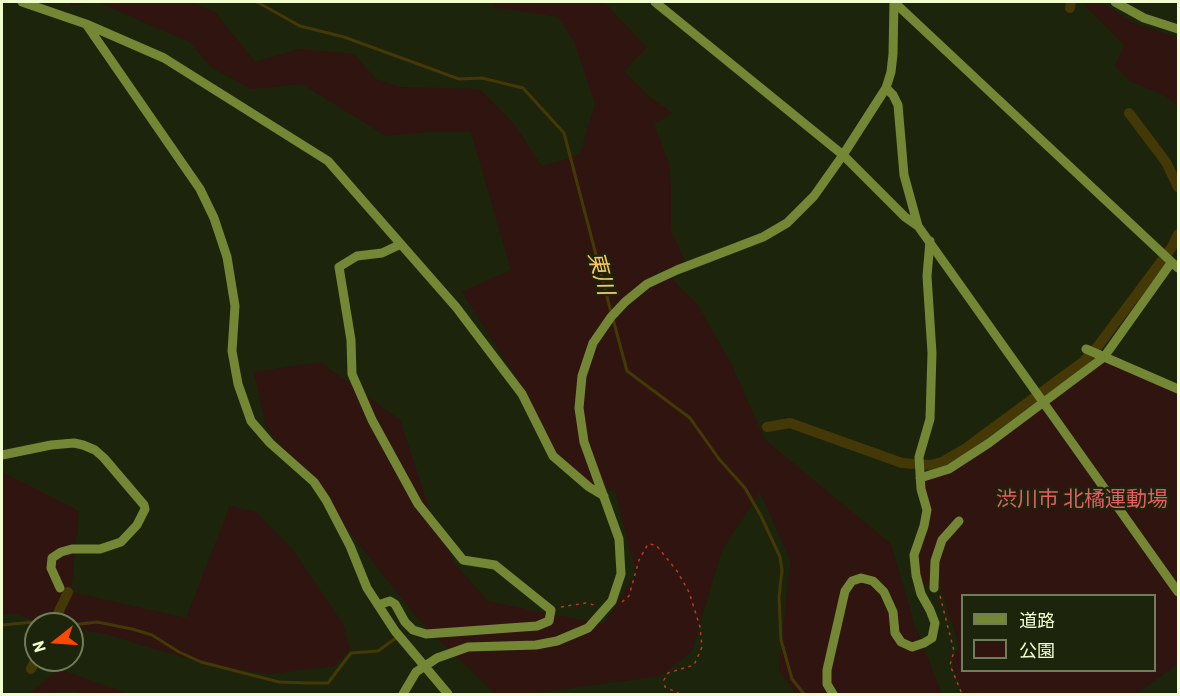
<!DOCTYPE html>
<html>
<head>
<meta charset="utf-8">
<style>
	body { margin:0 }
	#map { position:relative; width:1180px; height:696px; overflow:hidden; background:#1c240c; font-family:Barlow,"Noto Sans JP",sans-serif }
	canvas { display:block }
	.frame { position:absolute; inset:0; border:3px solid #f1ffd0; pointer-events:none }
	.legend { position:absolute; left:961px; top:594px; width:195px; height:78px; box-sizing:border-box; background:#1c240c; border:2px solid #717c5a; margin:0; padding:8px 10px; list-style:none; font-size:18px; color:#f1ffd0 }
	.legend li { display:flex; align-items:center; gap:12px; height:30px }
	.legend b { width:30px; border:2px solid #717c5a }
	.north { position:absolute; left:24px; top:612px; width:60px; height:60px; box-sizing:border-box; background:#1c240c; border:2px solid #717c5a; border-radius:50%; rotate:253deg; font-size:16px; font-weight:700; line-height:24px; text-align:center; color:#f1ffd0 }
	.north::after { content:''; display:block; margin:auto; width:21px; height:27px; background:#fb4900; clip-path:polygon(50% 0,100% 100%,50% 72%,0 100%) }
</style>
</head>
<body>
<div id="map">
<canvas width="1180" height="696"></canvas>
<div class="frame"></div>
<ul class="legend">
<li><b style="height:8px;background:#748734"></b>道路</li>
<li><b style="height:16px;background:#2f140f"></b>公園</li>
</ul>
<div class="north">N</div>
</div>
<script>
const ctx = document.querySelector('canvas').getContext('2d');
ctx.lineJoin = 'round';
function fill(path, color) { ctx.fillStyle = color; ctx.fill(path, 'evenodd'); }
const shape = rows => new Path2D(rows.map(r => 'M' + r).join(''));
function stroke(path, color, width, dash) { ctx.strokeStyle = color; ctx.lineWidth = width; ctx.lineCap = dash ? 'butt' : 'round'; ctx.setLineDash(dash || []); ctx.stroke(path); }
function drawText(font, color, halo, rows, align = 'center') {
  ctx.font = font + ' Barlow,"Noto Sans JP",sans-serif'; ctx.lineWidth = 4.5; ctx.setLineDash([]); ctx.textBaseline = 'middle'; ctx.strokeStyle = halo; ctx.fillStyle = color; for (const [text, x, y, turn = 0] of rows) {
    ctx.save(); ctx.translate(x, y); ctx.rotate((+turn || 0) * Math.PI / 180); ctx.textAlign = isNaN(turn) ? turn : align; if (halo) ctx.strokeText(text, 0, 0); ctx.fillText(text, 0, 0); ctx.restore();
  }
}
const green = shape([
	[69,2,190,2,215,12,255,62,299,49,354,54,376,79,400,87,480,89,514,124,542,167,580,154,595,104,574,41,558,17,493,7,495,2,604,2,647,48,624,71,646,94,672,113,654,124,669,164,671,186,671,231,685,261,644,279,646,284,672,277,679,287,697,304,732,365,765,440,891,544,915,626,942,694,796,694,779,670,790,560,760,492,722,550,692,651,661,676,529,694,495,694,419,620,266,427,254,372,320,362,400,420,431,515,456,565,488,601,529,610,604,624,636,573,615,491,584,481,555,455,526,393,462,292,511,270,471,132,426,132,386,136,302,84,251,89,211,67,190,42,97,2,71,6],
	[1082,2,1100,2,1134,23,1178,38,1178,106,1165,96,1130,81,1115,66,1124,45],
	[1104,361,1178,393,1178,664,1136,694,965,694,962,691,953,667,953,658,959,646,941,589,938,585,923,585,917,566,917,553,926,530,924,484,925,479,953,470],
	[962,596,1154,596,1154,670,962,670],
	[2,472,79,511,71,592,186,618,230,506,256,512,293,550,343,624,350,650,335,666,269,674,223,667,179,656,102,633,72,629,72,624,42,624,15,613,2,615],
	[59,669,128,694,84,694,73,691,29,694]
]);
const stream = shape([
	[257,2,300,26,344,37,459,79,482,78,523,88,564,133,611,312],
	[613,319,627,371,690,418,719,459,745,488,761,516,780,557,782,570,779,597,781,640,792,679,804,694],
	[2,625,46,621,58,624],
	[72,625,97,622,132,629,152,635,179,652,201,662,279,682,306,683,328,683,351,653,378,651,396,638]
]);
const canal = shape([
	[1070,8,1071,2],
	[1129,113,1166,162,1178,187],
	[767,427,790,423,902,463,930,465,942,462,966,448,1084,361,1098,346,1172,247,1178,234],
	[53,624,68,592],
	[31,669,36,659]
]);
const path = shape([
	[940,596,954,651,950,665,962,694],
	[622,602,629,596,639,560,648,544,656,545,677,571,689,592,700,627,702,647,694,665,668,673,664,680,665,687,680,694],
	[561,607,586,603,594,605]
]);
const minor = shape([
	[22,2,86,24,164,58,328,161,456,307,522,394,553,456,589,487,604,496],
	[655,2,843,155,905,217,918,226,1178,592],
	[894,2,1178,268],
	[1115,2,1144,18,1178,29],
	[86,24,200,189,214,218,227,257,235,306,232,351,238,384,251,421,270,443,314,482,326,500,350,546,367,588,395,631,448,694],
	[886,88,893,95,898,105,904,175,918,226],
	[1086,349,1178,389],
	[2,455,51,445,74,443,83,445,95,450,104,458,144,505,145,509,137,525,121,542,100,549,72,549,61,552,52,558,51,568,60,588],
	[920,478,949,469,989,443,1104,357,1171,263],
	[934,588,935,561,942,540,959,521],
	[378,605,390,601,395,604,405,622,413,630,426,634,537,626,549,621,551,610,495,565,463,560,418,504,372,420,352,374,351,340,339,267,357,256,382,253,401,244],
	[403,694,416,672,437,658,468,647,536,645,557,641,588,628,612,601,621,574,619,539,584,442,579,408,582,376,593,343,611,317,625,302,647,284,677,270,763,237,787,223,814,196,843,155,886,88,891,72,893,54,894,2],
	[833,694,827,684,827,670,845,591,852,581,861,578,873,581,884,592,893,612,895,633,901,642,912,647,924,643,932,638,935,623,930,610,921,594,916,575,914,555,924,526,927,510,921,489,919,457,930,419,932,353,927,276,930,241]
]);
const parkNames = [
	["渋川市 北橘運動場",1082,499]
];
const waterNames = [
	["東川",601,273,75]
];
fill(green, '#2f140f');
stroke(stream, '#443906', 3);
stroke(canal, '#443906', 10);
stroke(path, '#be3925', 1.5, [3, 4.5]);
stroke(minor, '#748734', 9);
drawText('21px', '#e95b63', '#1c240c', parkNames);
drawText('italic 22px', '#ffc75e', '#1c240c', waterNames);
</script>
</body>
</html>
